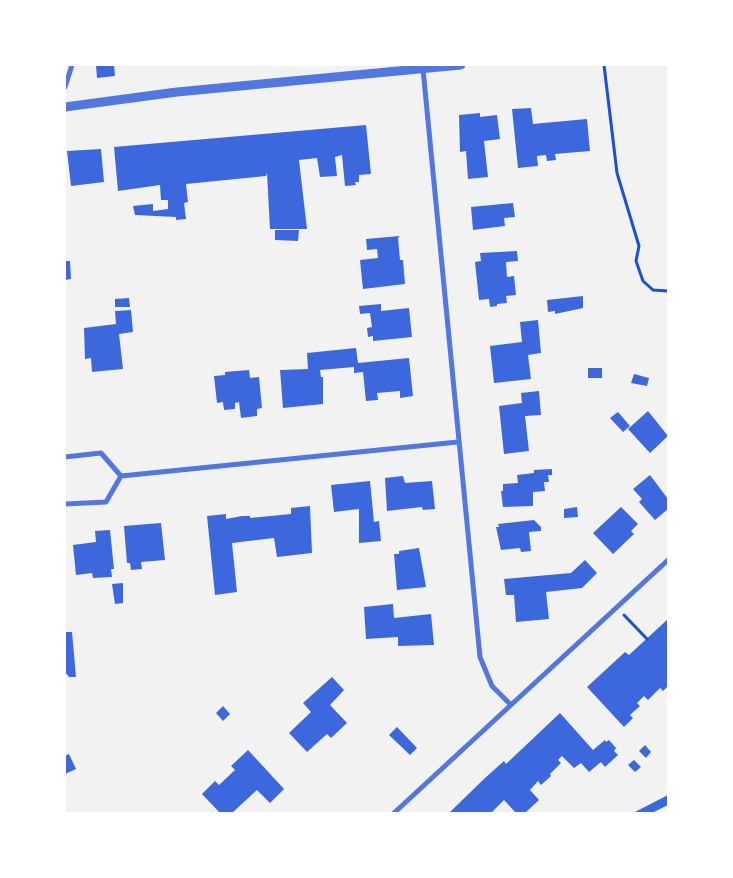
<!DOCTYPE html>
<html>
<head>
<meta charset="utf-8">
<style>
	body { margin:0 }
	#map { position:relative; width:733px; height:878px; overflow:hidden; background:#f2f2f2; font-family:Lato,sans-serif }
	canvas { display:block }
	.frame { position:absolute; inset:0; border:66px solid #fff; pointer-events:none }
</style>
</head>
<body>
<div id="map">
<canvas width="733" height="878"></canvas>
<div class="frame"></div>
</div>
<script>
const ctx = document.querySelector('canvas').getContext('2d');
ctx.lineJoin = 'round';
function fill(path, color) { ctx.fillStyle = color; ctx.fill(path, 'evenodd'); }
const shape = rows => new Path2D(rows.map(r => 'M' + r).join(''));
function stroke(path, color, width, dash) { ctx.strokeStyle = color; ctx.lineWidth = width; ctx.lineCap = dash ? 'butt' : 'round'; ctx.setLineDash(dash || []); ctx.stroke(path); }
const building = shape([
	[96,65,114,65,115,76,97,78],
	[531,108,533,124,587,119,590,151,555,154,556,160,547,161,546,155,537,156,538,166,518,168,512,109],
	[480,113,480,117,497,115,500,139,484,141,488,177,468,179,466,151,460,152,459,115],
	[366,125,371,174,359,175,359,182,355,182,356,185,345,186,342,155,335,157,337,176,320,177,317,158,299,160,307,229,270,229,267,173,266,176,186,184,188,202,184,203,186,219,176,220,176,217,135,215,133,206,153,204,153,211,168,209,168,200,161,200,160,185,118,191,114,147],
	[101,149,104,182,71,186,67,151],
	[513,203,515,217,504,218,505,226,473,230,471,207],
	[275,230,299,230,298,241,275,240],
	[400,236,398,238,400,260,403,260,405,284,363,289,360,260,378,258,377,249,367,250,366,239],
	[517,251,518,261,506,262,507,277,514,276,516,295,506,296,507,303,497,304,497,306,490,307,489,299,479,300,475,262,481,261,480,253],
	[65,261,70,261,71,279,65,280],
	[583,296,583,308,555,314,555,311,548,312,547,300],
	[129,298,130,307,115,307,115,299],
	[381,304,381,311,409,308,412,337,373,341,373,336,368,337,367,328,372,327,370,313,360,314,359,306],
	[131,310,133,332,119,334,123,369,92,372,91,358,85,359,84,328,116,324,115,311],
	[538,320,541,353,528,355,531,379,494,383,490,346,522,342,520,322],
	[356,348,358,363,409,358,413,396,400,398,400,391,377,393,378,400,366,401,363,372,354,373,354,367,320,370,321,377,323,377,323,404,283,408,280,370,308,369,307,353],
	[588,368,602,368,602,378,588,378],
	[249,370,250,378,259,377,262,408,257,409,257,416,241,418,239,402,235,403,235,409,224,410,223,402,217,403,214,376,225,375,225,372],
	[634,374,649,378,647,386,631,383],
	[539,391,541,415,525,416,529,451,504,454,499,406,522,403,521,393],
	[648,411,668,436,650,453,628,429],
	[618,412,630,426,623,432,610,418],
	[552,469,552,475,548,475,549,482,544,482,545,491,533,492,533,506,503,507,501,491,503,491,503,484,518,483,517,475,534,473,534,470],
	[650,475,668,499,668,509,655,520,639,502,642,499,633,489],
	[403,476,405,483,432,481,435,509,423,510,422,507,387,511,385,478],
	[370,481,374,522,379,521,381,541,359,543,359,509,334,512,331,485],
	[310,506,312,553,277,557,274,538,232,543,237,592,215,595,207,516,226,514,226,519,242,516,250,516,250,518,291,514,291,508],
	[577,507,578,517,564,518,564,509],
	[621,507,638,524,631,531,634,534,613,554,593,533],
	[534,520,541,527,541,531,529,532,531,551,521,552,520,548,501,550,496,527,499,527,498,524],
	[161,523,165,560,141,562,142,569,131,570,130,563,127,563,124,526],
	[110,530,114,569,111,569,112,577,93,578,92,573,76,575,73,545,96,542,95,531],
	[419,548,426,587,397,590,394,554,399,554,399,551],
	[585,560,597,573,582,588,546,592,549,619,516,622,514,595,506,595,504,579,571,573],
	[123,583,123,603,115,604,112,584],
	[393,604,394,618,431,614,434,645,398,646,398,637,366,639,364,607],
	[668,619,668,686,663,691,660,688,648,700,644,696,637,703,640,706,630,715,633,718,624,727,587,687,625,652,629,655],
	[65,632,72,632,76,677,69,677,65,672],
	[332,677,344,690,330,705,347,723,331,738,327,734,307,752,289,733,311,712,303,703],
	[223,706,230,714,223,721,216,713],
	[560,713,593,750,605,740,606,742,609,740,616,748,614,751,618,755,605,767,601,762,589,772,581,763,574,768,562,756,558,760,561,763,550,774,551,776,541,785,538,781,530,790,539,800,525,813,516,813,504,800,491,813,449,813,485,778,504,761,506,764],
	[397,727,417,748,410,755,389,735],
	[645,745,651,752,646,758,639,751],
	[248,750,284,789,270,803,257,790,232,813,220,813,202,794,215,781,219,785,235,770,231,766],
	[69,754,76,769,65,774,65,756],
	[634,760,641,767,635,772,628,765],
	[668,795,668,805,652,813,633,813]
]);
const path = shape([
	[604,65,617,173,639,246,636,261,643,281,653,290,668,291],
	[624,615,647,639]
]);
const minor = shape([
	[423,69,480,657,492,686,510,704],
	[65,87,72,65],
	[65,457,101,453,121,476],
	[121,476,458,442],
	[65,504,106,502,121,476],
	[394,813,668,560]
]);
const tertiary = shape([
	[65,107,177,92,461,65]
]);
fill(building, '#3d67dc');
stroke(path, '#1d4ed8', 3);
stroke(minor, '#5277de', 5);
stroke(tertiary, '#5277de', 9);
</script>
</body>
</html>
